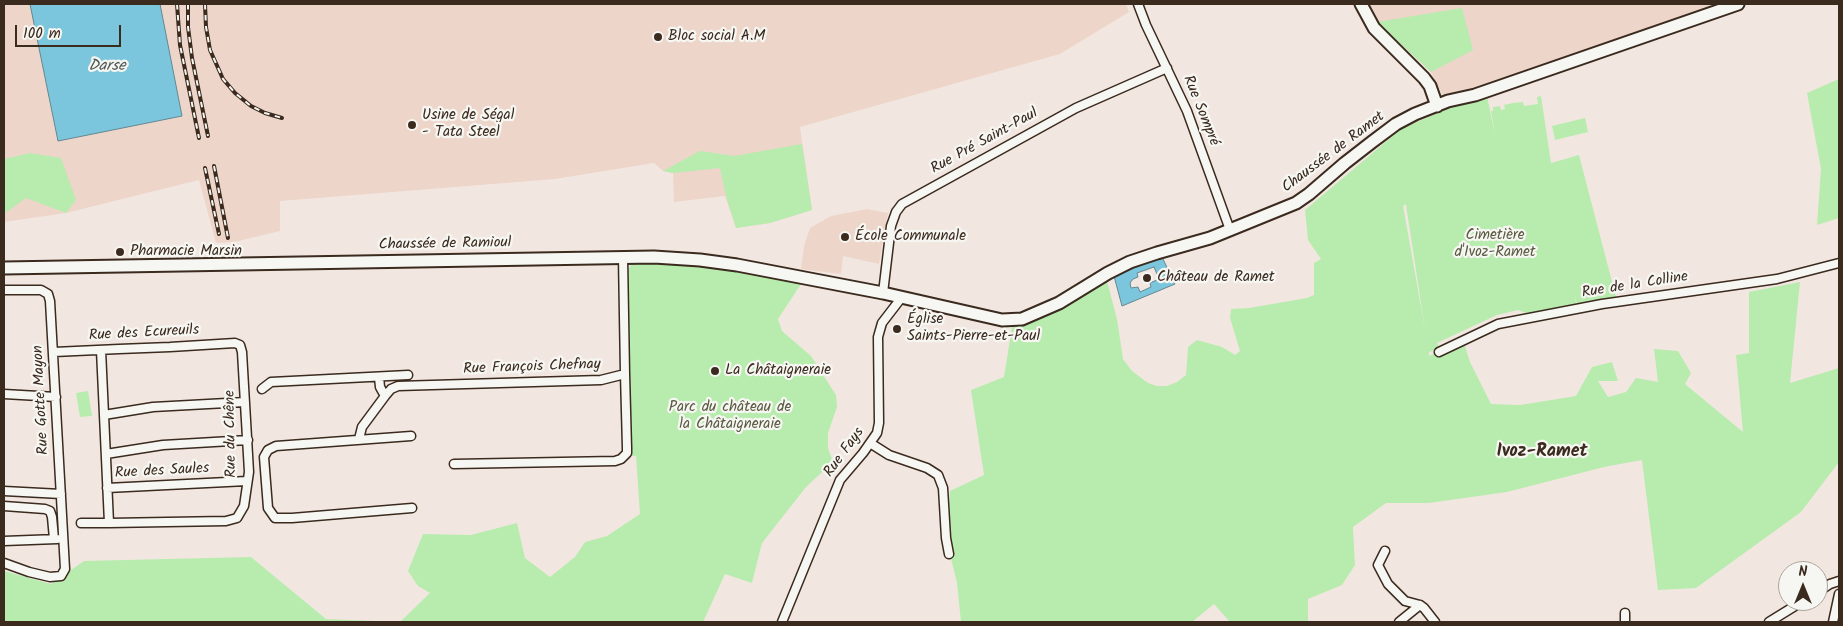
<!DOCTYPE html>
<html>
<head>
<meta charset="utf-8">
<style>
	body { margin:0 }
	#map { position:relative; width:1843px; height:626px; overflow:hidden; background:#f2e7e0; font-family:Kalam,sans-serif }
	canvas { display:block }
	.frame { position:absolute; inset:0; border:5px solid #3b2a1e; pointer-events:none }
	.north { position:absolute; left:1778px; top:561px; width:50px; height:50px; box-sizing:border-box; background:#f6f6f2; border:1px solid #aba49d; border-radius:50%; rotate:0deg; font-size:14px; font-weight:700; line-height:20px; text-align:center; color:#3b2a1e }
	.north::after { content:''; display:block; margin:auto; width:18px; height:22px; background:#3b2a1e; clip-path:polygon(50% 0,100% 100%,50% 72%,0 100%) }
	.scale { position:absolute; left:15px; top:25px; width:106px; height:22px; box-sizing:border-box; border:2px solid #3b2a1e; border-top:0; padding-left:6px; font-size:15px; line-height:18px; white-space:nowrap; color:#3b2a1e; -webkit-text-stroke:4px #f6f6f2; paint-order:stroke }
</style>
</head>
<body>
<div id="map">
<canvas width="1843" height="626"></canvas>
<div class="frame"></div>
<div class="north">N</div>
<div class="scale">100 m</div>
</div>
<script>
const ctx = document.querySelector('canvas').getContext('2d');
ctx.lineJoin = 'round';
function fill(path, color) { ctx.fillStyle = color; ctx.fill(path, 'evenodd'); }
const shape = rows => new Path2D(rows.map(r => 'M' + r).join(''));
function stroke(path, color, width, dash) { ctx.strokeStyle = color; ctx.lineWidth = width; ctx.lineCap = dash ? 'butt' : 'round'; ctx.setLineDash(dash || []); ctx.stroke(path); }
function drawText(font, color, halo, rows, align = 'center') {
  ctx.font = font + ' Kalam,sans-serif'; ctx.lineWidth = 4.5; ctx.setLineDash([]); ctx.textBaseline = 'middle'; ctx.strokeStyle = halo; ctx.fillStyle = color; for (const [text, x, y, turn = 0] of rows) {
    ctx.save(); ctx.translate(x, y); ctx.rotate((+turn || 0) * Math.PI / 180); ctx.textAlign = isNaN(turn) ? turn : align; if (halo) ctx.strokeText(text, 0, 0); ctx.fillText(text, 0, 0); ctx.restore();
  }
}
const built = shape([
	[4,4,1126,4,1129,12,1060,54,800,127,812,210,770,223,736,228,725,196,674,202,673,173,663,171,654,163,555,179,280,201,280,231,234,242,216,243,199,180,66,213,4,222],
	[1369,4,1718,4,1484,86,1487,96,1449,108,1431,72,1377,22],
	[867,209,888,213,879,264,843,256,841,274,801,269,804,246,810,228,831,216]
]);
const green = shape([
	[1462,8,1473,50,1431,72,1377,22],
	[1839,79,1839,218,1817,225,1821,169,1807,93],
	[1487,96,1495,135,1491,111,1493,111,1493,107,1500,106,1501,110,1505,109,1504,105,1513,103,1523,102,1524,106,1538,104,1537,97,1541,96,1551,163,1579,155,1616,297,1577,305,1575,295,1576,304,1526,313,1518,310,1497,315,1437,343,1440,349,1429,352,1429,356,1463,340,1470,362,1491,404,1520,405,1576,396,1592,367,1612,362,1618,381,1598,381,1608,397,1626,392,1636,378,1658,382,1654,349,1678,351,1691,373,1685,384,1743,432,1736,355,1749,353,1749,292,1800,282,1790,383,1839,368,1839,462,1801,512,1696,588,1658,590,1642,460,1604,467,1507,492,1429,503,1386,503,1353,527,1355,565,1342,585,1308,599,1308,622,1230,622,1214,604,1192,622,961,622,957,583,946,538,950,491,984,475,971,390,1004,377,1012,327,1031,322,1072,302,1105,281,1107,281,1117,319,1123,359,1132,371,1148,383,1157,386,1167,386,1177,382,1186,375,1188,347,1197,340,1222,347,1235,355,1240,351,1230,318,1231,309,1249,308,1307,298,1314,295,1314,263,1321,259,1308,240,1305,210,1401,129,1449,108],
	[1406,204,1406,205,1425,329,1403,206],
	[1585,118,1588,132,1555,140,1552,126],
	[802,144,812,210,770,223,736,228,726,196,720,168,673,173,663,171,700,151,734,156],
	[30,153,61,158,76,200,66,213,26,198,4,214,4,159],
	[640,261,696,263,803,281,778,319,782,331,811,356,836,395,837,407,828,433,828,448,833,462,806,487,762,543,752,583,725,574,703,622,4,622,4,571,51,584,84,561,251,557,326,619,400,622,430,593,418,586,408,571,423,534,471,535,517,523,525,558,550,577,575,557,585,542,607,536,640,514,636,456,632,456,626,273,631,265],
	[88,391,92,416,80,417,76,393]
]);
const water = shape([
	[30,4,160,4,182,116,58,141,30,4],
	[1162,257,1175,284,1122,306,1114,276,1162,257],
	[1154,267,1159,279,1150,283,1151,287,1140,292,1138,287,1131,288,1130,283,1133,279,1138,277,1137,273,1154,267]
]);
const street = shape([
	[1138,4,1146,25,1187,111,1230,230],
	[4,290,41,290,48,294,50,301,65,569,61,576,50,577,29,572,4,563],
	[883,293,891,226,896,212,902,204,1076,108,1167,68],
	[54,352,119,349,170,347,235,343,240,345,242,352,249,472,244,506,237,518,226,521,109,523,101,350],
	[1439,352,1498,324,1602,304,1777,279,1839,263],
	[379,377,380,387,385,396],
	[262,389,271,382,408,375],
	[4,394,56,397],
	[104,415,153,407,245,402],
	[411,436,276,446,268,450,264,457,268,508,275,518,292,518,412,508],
	[359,439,362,427,385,396,391,389,398,386,601,380,625,374,623,257],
	[870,443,889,455,927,468,938,475,943,488,946,538,949,554],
	[106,454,163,445,248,440],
	[454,464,615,461,621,459,627,453,627,448,625,374],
	[107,488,247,481],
	[4,491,61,494],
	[4,506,45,509,50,511,52,517,54,539],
	[81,523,109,523],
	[4,541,57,539],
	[1385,551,1378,565,1388,584,1405,601,1420,605,1424,608,1435,622],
	[1818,592,1830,584,1839,581],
	[782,622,840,480,863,453,877,433,879,423,878,337,882,323,902,297],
	[1399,622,1420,605],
	[1625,622,1625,613],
	[1769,622,1803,601],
	[1833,622,1839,594]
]);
const secondary = shape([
	[1361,4,1374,28,1424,78,1430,86,1437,106],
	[4,268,654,257,700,260,737,265,883,293,1002,320,1022,319,1059,303,1108,273,1130,262,1157,253,1210,238,1296,203,1309,194,1345,163,1372,142,1396,124,1415,114,1448,101,1475,95,1738,4]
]);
const rail = shape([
	[177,4,180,45,199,138],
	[188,4,188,27,192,58,208,136],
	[205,4,206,27,210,50,223,79,235,93,251,106,265,113,282,118],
	[214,166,228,238],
	[205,168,219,234]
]);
const markers = [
	[658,37,5,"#3b2a1e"],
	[412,125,5,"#3b2a1e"],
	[845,237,5,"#3b2a1e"],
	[120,252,5,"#3b2a1e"],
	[1147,278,5,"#3b2a1e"],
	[897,329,5,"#3b2a1e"],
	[715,371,5,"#3b2a1e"]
];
const poiNames = [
	["Bloc social A.M",668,37],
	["Usine de Ségal",422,116],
	["- Tata Steel",422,133],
	["École Communale",855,237],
	["Pharmacie Marsin",130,252],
	["Château de Ramet",1157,278],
	["Église",907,320],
	["Saints-Pierre-et-Paul",907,337],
	["La Châtaigneraie",725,371]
];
const streetNames = [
	["Rue Sompré",1200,111,68],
	["Rue Pré Saint-Paul",985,142,-29],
	["Chaussée de Ramet",1334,153,-37],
	["Chaussée de Ramioul",445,245,-1],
	["Rue de la Colline",1635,286,-9],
	["Rue des Ecureuils",144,334,-3],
	["Rue François Chefnay",532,368,-2],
	["Rue Gotte Mayon",42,400,-93],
	["Rue du Chêne",232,434,-91],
	["Rue Fays",845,453,-54],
	["Rue des Saules",162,472,-3]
];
const parkNames = [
	["Cimetière",1495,236],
	["d'Ivoz-Ramet",1495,253],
	["Parc du château de",730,408],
	["la Châtaigneraie",730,425]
];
const waterNames = [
	["Darse",107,67]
];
const quarterNames = [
	["Ivoz-Ramet",1542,453]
];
fill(built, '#edd5ca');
fill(green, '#b7ecae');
fill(water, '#7cc6dd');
stroke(water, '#628891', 1);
stroke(street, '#3b2a1e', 11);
stroke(secondary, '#3b2a1e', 15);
stroke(street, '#f6f6f2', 8);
stroke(secondary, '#f6f6f2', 11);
stroke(rail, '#3b2a1e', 4);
stroke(rail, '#f6f6f2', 2, [5.5]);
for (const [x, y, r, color] of markers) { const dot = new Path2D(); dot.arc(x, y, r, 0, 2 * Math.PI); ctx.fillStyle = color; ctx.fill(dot); stroke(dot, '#f6f6f2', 2); }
drawText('15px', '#3b2a1e', '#f6f6f2', poiNames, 'left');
drawText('15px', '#3b2a1e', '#f6f6f2', streetNames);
drawText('15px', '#5a5a42', '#f6f6f2', parkNames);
drawText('italic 16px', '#4e5957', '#f6f6f2', waterNames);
drawText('bold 18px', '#3b2a1e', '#f6f6f2', quarterNames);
</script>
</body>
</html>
